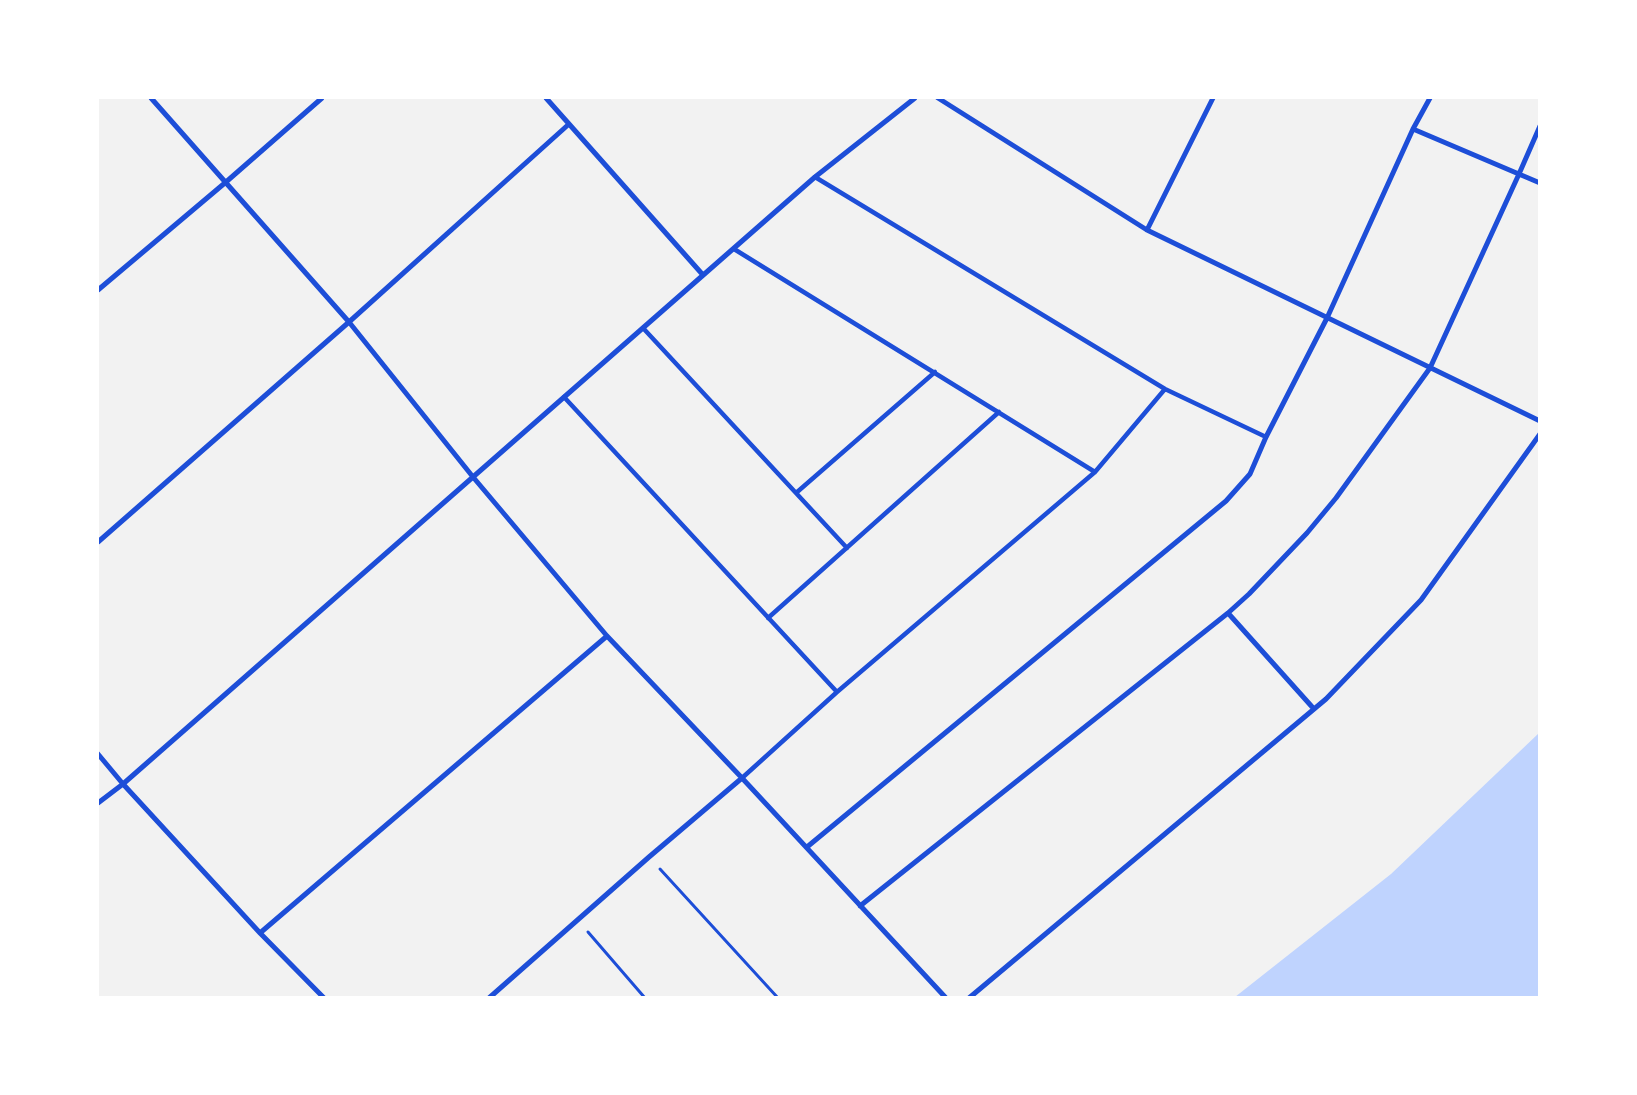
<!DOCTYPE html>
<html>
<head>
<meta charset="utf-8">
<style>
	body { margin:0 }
	#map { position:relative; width:1637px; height:1095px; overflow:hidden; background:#f2f2f2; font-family:Ubuntu,sans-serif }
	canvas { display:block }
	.frame { position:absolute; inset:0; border:99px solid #fff; pointer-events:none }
</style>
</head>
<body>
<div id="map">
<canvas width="1637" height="1095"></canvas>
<div class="frame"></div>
</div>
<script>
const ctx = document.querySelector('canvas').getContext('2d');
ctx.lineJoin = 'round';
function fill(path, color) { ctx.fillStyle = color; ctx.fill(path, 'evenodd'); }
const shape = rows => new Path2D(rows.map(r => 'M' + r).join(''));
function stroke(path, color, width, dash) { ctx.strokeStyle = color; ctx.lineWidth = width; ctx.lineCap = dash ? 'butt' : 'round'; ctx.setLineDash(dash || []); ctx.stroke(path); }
const water = shape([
	[1539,733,1539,997,1235,997,1391,874]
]);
const path = shape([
	[660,869,778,998],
	[588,932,645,998]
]);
const pedestrian = shape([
	[815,177,1165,389,1266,437],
	[734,249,1095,472],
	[643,328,847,548],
	[564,397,837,692],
	[796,493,935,372],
	[768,618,999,412],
	[742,778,837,692,1095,472,1165,389]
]);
const minor = shape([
	[151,98,349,322,473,477,607,636,742,778,946,998],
	[546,98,703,275],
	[938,98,1147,230,1540,421],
	[1413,129,1540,183],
	[1147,230,1213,98],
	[98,290,226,182,322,98],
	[98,542,349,322,569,124],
	[1228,613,1314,709],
	[98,754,123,784,260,933,324,998],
	[98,803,123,784,815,177,915,98],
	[807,847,1226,501,1250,474,1266,437,1327,318,1413,129,1430,98],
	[860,906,1228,613,1249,594,1307,533,1336,498,1430,368,1519,174,1540,126],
	[260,933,607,636],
	[489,998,649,857,742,778],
	[969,998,1326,699,1421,600,1540,434]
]);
fill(water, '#bfd3fe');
stroke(path, '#1d4ed8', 3);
stroke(pedestrian, '#1d4ed8', 4.5);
stroke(minor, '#1d4ed8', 5);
</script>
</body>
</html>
